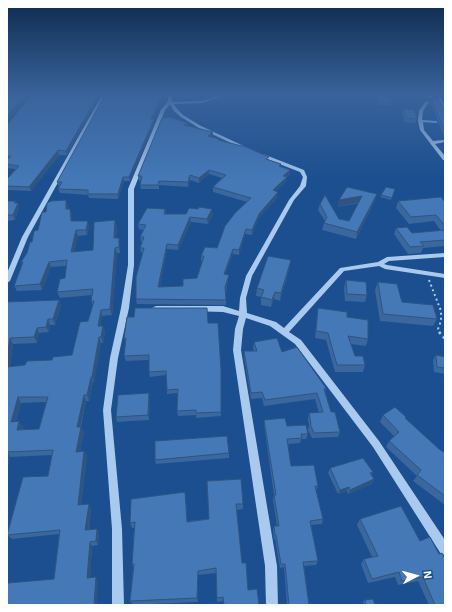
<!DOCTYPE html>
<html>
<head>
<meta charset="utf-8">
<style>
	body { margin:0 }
	#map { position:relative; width:452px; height:612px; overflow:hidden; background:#1b4f8f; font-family:"Exo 2",sans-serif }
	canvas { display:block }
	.frame { position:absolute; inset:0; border:8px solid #fff; pointer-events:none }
	.north { position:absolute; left:396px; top:556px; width:40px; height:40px; -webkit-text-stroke:3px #1b4f8f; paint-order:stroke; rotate:84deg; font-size:11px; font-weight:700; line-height:16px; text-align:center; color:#fff }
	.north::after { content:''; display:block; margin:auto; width:14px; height:18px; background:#fff; clip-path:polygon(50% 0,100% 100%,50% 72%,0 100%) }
</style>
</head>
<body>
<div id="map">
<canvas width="452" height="612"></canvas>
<div class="frame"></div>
<div class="north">N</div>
</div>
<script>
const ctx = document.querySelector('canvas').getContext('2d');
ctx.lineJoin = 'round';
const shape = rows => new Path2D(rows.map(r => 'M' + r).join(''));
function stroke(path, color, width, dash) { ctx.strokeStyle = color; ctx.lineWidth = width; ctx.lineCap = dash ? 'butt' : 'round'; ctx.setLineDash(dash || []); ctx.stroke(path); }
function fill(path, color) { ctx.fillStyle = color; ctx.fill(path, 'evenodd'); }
const pathFar1 = shape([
	[429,280,441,311,441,321,438,329,440,333]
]);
const path = shape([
	[439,332,445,339]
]);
const minor = shape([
	[102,95,106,95,28,237,10,281,7,283,7,273,22,237,102,95],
	[168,95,172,95,172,102,202,101,220,95,225,95,202,103,174,104,177,109,183,115,201,126,250,149,246,150,199,128,181,117,174,111,170,104,165,110,134,189,134,265,129,308,118,358,111,410,122,529,124,605,112,605,112,529,103,410,110,358,121,308,128,265,128,189,161,110,168,101,168,95],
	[438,97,441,98,445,107,445,112,443,111,438,97],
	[426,101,429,102,423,111,422,120,436,121,438,122,436,123,423,122,424,130,433,141,443,140,445,141,445,142,435,144,445,156,445,160,443,160,420,130,418,121,419,111,426,101],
	[259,154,263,154,304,170,307,177,306,186,294,200,252,276,246,298,247,313,276,322,284,328,340,268,378,262,387,257,445,253,445,257,389,261,384,264,387,265,445,274,445,278,385,269,379,266,344,271,289,332,301,340,379,441,445,540,445,555,441,554,373,447,295,344,270,326,246,318,243,329,241,350,277,566,278,605,266,605,265,566,233,350,235,329,239,316,223,312,156,310,152,308,156,306,223,306,239,311,240,298,246,276,289,200,300,186,303,177,300,172,259,156,259,154]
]);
const wall = shape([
	[100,95,67,155,59,155,31,191,7,190,7,179,16,169,7,168,7,125],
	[373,95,388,95,393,102,392,105,380,105],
	[428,95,433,95,445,110,445,139],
	[403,109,417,119,415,123,404,122,402,113],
	[153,119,154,119,154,123,130,181,124,181,118,199,89,198,88,195,60,193,58,189,59,187,57,182],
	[188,126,219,140,269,160,281,167,290,170,290,174,287,177,286,182,276,191,278,197,258,219,252,235,245,234,239,255,233,254,225,274,228,280,226,292,226,305,137,304,136,299,143,253,141,253,140,248,142,242,141,242,140,237,143,230,139,229,138,224,165,209,166,214,213,214,208,224,191,222,178,250,167,249,160,287,183,286,197,278,202,261,201,261,201,256,217,248,247,202,213,192,213,187,222,178,209,174,199,183,190,180,188,187,159,185,159,189,141,189,140,185,141,181,139,181,138,176],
	[395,189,391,200,380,197,381,195],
	[339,200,375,201,356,239,322,230,324,223,325,221,318,210,320,204,339,219,349,221,359,203,338,207],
	[7,201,16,201,17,203,18,203,19,208,15,220,7,221],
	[398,201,445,202,445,246,423,248,421,253,408,254,394,234,396,228,412,233,441,231,434,221,409,224,396,208],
	[68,205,68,209,72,214,72,221,89,226,87,235,78,236,74,252,93,250,117,226,116,238,120,244,120,253,117,253,112,315,102,316,100,326,105,331,103,343,101,343,94,382,93,382,89,401,86,401,81,427,84,432,80,452,84,451,87,456,81,504,91,508,89,530,97,529,99,533,98,545,92,546,90,578,98,580,54,579,59,534,12,539,7,535,48,476,52,455,10,457,7,470,7,302,59,300,61,306,55,325,50,325,49,332,39,333,37,343,13,344,10,367,25,365,52,360,72,355,88,321,93,306,91,301,92,295,60,298,57,292,65,278,66,266,51,267,42,290,17,291,14,286,22,265,21,262,27,253,46,212],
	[46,402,39,429,22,429,23,427,16,421,21,403],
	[290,267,280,301,274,299,271,307,261,305,261,297,256,296,257,288],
	[346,280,367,295,365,302,345,301,344,288],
	[378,282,402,302,437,319,433,326,380,321,375,290],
	[318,308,347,317,368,339,366,346,351,344,355,356,365,365,363,372,335,372,326,340,315,338,317,315],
	[208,323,221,370,221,416,196,418,196,415,178,416,177,411,177,393,167,394,167,390,166,375,150,377,149,372,149,360,126,361,124,356,126,343,124,338],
	[254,342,282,352,326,388,325,392,331,412,340,432,338,437,312,438,308,430,309,426,308,419,309,413,319,413,315,399,264,406,262,398,251,399,244,357,244,351,254,351,253,348],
	[436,355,445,357,445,374,434,372,433,360],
	[150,398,149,420,117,422,116,417],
	[383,415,405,419,439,449,445,453,445,505,413,481,417,476,386,447,389,441,394,436,380,422],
	[264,420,287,426,308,434,306,439,301,439,300,443,288,444,291,466,318,486,316,491,323,519,322,524,311,525,318,561,316,565,304,566,309,605,287,605,284,567,280,568,275,539,274,539,273,531,274,526,277,526,273,500,274,495,264,425],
	[229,453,229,458,156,464,155,460],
	[330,468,373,472,371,475,374,479,372,484,348,494,347,491,338,494,328,473],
	[207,481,243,504,243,509,237,510,223,601,217,602,216,573,198,575,198,602,133,605,130,601,133,567,132,564,134,528,132,528,130,523,186,498,187,521,209,519],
	[401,506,445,605,429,605,418,581,398,585,395,577,368,583,361,564,364,559,372,557,357,525,360,519],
	[365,600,375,605,365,605,363,602]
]);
const shadedWall = shape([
	[25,95,29,95,7,122,7,116],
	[98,95,100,95,67,155,66,151],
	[162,95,164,95,151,123,151,119],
	[154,119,154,123,130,181,129,177],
	[213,132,213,137,208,136],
	[58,150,59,155,31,191,29,187],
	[209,170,209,174,199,183,199,178],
	[290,170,290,174,282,180,283,176],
	[190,175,190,180,188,187,188,182],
	[123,177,124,181,118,199,118,194],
	[287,177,286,182,272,195,273,190],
	[278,192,278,197,258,219,252,235,252,230,259,214],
	[377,194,375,201,356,239,357,232],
	[362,196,360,202,338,207,339,200],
	[66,200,68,205,67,215,66,209],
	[16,201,17,204,18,203,19,208,15,220,13,215,14,203],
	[70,209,72,214,73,227,71,221],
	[212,209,213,214,208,224,207,219],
	[190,217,191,222,178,250,178,245],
	[115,220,117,226,115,244,114,238],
	[88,221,89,226,87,235,86,230],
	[246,229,245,234,239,255,239,250],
	[76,230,78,236,73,258,71,252],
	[119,238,120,244,120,253,119,247],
	[167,244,167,249,159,292,158,287],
	[115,248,117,253,112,315,110,309],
	[233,249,233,254,224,279,224,274],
	[291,260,290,267,280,301,281,293],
	[49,262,51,267,42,290,40,284],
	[229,275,228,280,225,292,225,287],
	[275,292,274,299,271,307,272,300],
	[59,300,61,306,55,325,53,319],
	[101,310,102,316,99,332,98,326],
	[48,319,50,325,49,332,46,327],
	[103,326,105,331,103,343,101,337],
	[37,328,39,333,37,343,34,337],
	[99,337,101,343,94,382,92,377],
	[10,338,13,344,9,372,7,370,7,357],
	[91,377,93,382,89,401,87,395],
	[149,393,150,398,149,420,148,415],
	[84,395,86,401,79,432,77,427],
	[18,397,21,403,14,427,11,422],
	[19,421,23,427,20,435,17,430],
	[81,427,84,432,79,457,76,452],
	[84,451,87,456,80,509,78,505],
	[7,452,10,457,7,470],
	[374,479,372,484,348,494,350,490],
	[349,487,347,491,338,494,340,490],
	[89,504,91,508,88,534,85,530],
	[97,529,99,533,98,545,96,541],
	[90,542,92,546,90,582,87,578],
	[198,571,198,602,197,598],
	[96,577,98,580,97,605,94,605]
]);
const building = shape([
	[7,95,25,95,7,116,7,95],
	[31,95,98,95,66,151,58,150,29,187,7,186,7,179,19,166,7,164,7,160,11,156,7,156,7,125,31,95],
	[105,95,162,95,151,119,154,119,129,177,123,177,118,194,88,194,88,190,58,189,62,182,57,182,105,95],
	[376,95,388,95,393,102,381,102,376,95],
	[430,95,433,95,441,103,444,109,445,110,445,132,430,95],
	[403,109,414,110,417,119,406,118,403,109],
	[169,117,188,123,184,125,213,132,208,136,219,139,218,140,246,147,269,157,266,159,281,164,279,166,290,170,283,176,287,177,273,190,278,192,259,214,252,230,246,229,239,250,233,249,224,274,229,275,225,287,226,300,136,299,136,277,144,248,140,248,144,237,140,237,146,225,138,224,147,208,165,209,164,214,186,214,189,208,198,209,199,207,212,209,207,219,190,217,178,245,167,244,158,287,183,286,183,279,197,278,204,256,201,256,205,247,217,248,225,226,235,213,251,198,213,187,226,175,209,170,199,178,190,175,188,182,159,181,158,185,140,185,142,176,138,176,162,118,169,117],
	[347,187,377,194,357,232,324,223,327,217,320,204,325,195,339,219,349,221,362,196,339,200,347,187],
	[386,187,395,189,392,198,381,195,386,187],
	[441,197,445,202,445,226,436,215,411,217,398,201,441,197],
	[66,200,66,209,70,209,71,221,88,221,86,230,76,230,71,252,93,250,94,222,115,220,114,238,119,238,119,247,115,248,110,309,101,310,98,326,103,326,101,337,99,337,92,377,91,377,87,395,84,395,77,427,81,427,76,452,84,451,78,505,89,504,85,530,97,529,96,541,90,542,87,578,96,577,94,605,7,605,7,588,8,583,54,579,60,530,7,535,23,477,48,476,53,450,7,452,7,367,25,365,27,361,52,360,53,357,72,355,80,322,88,321,94,301,91,301,93,289,57,292,60,279,65,278,67,260,49,262,40,284,14,286,23,262,21,262,27,253,30,242,32,242,34,231,38,230,42,212,46,212,47,203,51,201,66,200],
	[18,397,48,397,39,429,17,430,19,421,11,422,18,397],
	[7,201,16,201,14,203,18,203,13,215,7,215,7,201],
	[407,227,412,233,445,230,445,240,420,242,424,246,410,247,396,228,407,227],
	[268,256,291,260,281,293,275,292,272,300,261,297,264,290,257,288,268,256],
	[346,280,366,282,367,295,347,294,346,280],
	[378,282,397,284,402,302,433,305,437,319,383,314,378,282],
	[59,300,53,319,48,319,46,327,37,328,34,337,10,338,7,357,7,302,59,300],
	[135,308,207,308,208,323,218,323,221,370,221,412,196,413,196,410,177,411,178,389,167,390,166,371,149,372,149,355,124,356,126,338,124,338,127,317,134,317,135,308],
	[318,308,347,312,347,317,368,320,368,339,348,336,355,356,363,356,365,365,337,365,328,333,316,331,318,308],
	[277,338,282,352,297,347,326,388,324,389,331,412,335,412,340,432,314,433,310,424,311,424,309,413,323,412,317,393,265,400,262,392,251,393,244,351,257,351,254,342,277,338],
	[436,355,445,357,445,368,437,367,436,355],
	[149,393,148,415,116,417,118,395,149,393],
	[395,407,406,417,405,418,439,449,445,453,445,496,417,475,421,470,389,441,399,432,383,415,395,407],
	[285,418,287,426,306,425,308,434,301,434,302,438,287,439,291,466,314,465,318,486,315,486,323,519,310,521,318,561,303,562,309,605,289,605,285,564,281,564,276,535,275,535,274,526,279,526,274,495,276,495,264,420,285,418],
	[227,436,229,453,155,460,155,441,227,436],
	[363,458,373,472,370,473,374,479,350,490,349,487,340,490,330,468,363,458],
	[241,479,243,504,236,504,242,563,246,563,248,590,257,589,259,605,224,605,223,597,217,598,216,568,198,571,197,598,130,601,134,564,132,564,135,522,130,523,131,499,185,492,187,522,209,519,207,481,241,479],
	[401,506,420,541,430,537,439,554,442,553,445,559,445,605,435,605,423,577,402,581,399,572,372,579,364,559,378,556,360,519,401,506],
	[373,599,375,605,366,605,365,600,373,599]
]);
stroke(pathFar1, '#a9c9ee', 2, [2, 3]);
stroke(path, '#a9c9ee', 2.5, [2.5, 3.5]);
fill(minor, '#a9c9ee');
fill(wall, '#3a679d');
fill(shadedWall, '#305480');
fill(building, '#4478b7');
stroke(building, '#305480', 1);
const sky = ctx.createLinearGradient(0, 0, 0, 181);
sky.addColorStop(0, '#0f2b4f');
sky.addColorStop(0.52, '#39639b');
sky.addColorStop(1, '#39639b00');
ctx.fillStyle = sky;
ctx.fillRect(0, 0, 452, 181);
</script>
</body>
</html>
